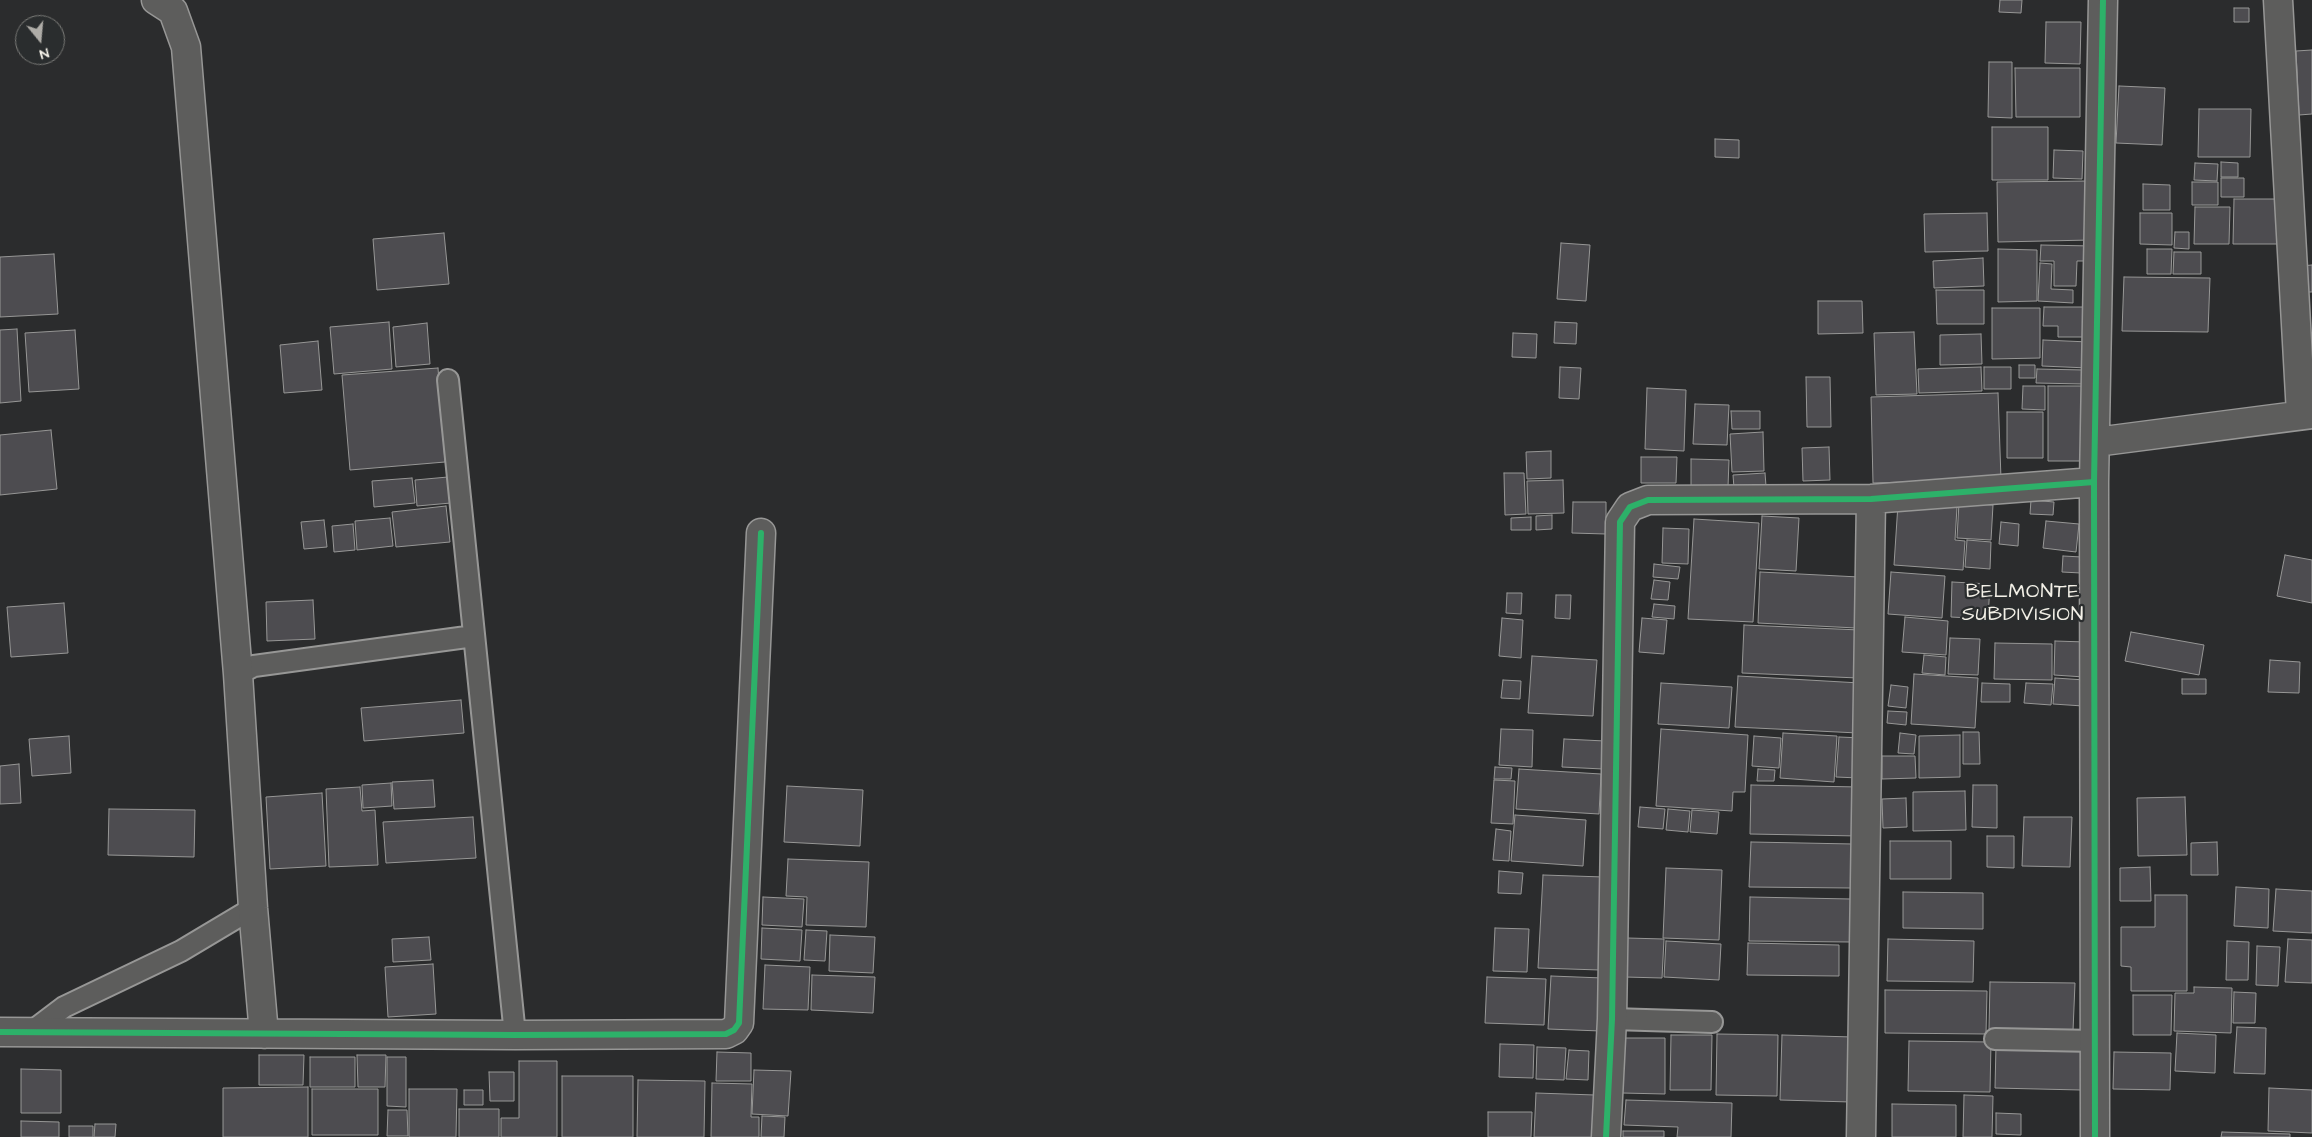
<!DOCTYPE html>
<html>
<head>
<meta charset="utf-8">
<style>
	body { margin:0 }
	#map { position:relative; width:2312px; height:1137px; overflow:hidden; background:#2b2c2d; font-family:"Architects Daughter",sans-serif }
	canvas { display:block }
	.north { position:absolute; left:15px; top:15px; width:50px; height:50px; box-sizing:border-box; background:#2a2d2e; border:1px solid #7b7b78; border-radius:50%; rotate:163deg; font-size:14px; font-weight:700; line-height:20px; text-align:center; color:#f4f1e8 }
	.north::after { content:''; display:block; margin:auto; width:18px; height:22px; background:#aeaca7; clip-path:polygon(50% 0,100% 100%,50% 72%,0 100%) }
</style>
</head>
<body>
<div id="map">
<canvas width="2312" height="1137"></canvas>
<div class="north">N</div>
</div>
<script>
const ctx = document.querySelector('canvas').getContext('2d');
ctx.lineJoin = 'round';
function fill(path, color) { ctx.fillStyle = color; ctx.fill(path, 'evenodd'); }
const shape = rows => new Path2D(rows.map(r => 'M' + r).join(''));
function stroke(path, color, width, dash) { ctx.strokeStyle = color; ctx.lineWidth = width; ctx.lineCap = dash ? 'butt' : 'round'; ctx.setLineDash(dash || []); ctx.stroke(path); }
function drawText(font, color, halo, rows, align = 'center') {
  ctx.font = font + ' "Architects Daughter",sans-serif'; ctx.lineWidth = 4.5; ctx.setLineDash([]); ctx.textBaseline = 'middle'; ctx.strokeStyle = halo; ctx.fillStyle = color; for (const [text, x, y, turn = 0] of rows) {
    ctx.save(); ctx.translate(x, y); ctx.rotate((+turn || 0) * Math.PI / 180); ctx.textAlign = isNaN(turn) ? turn : align; if (halo) ctx.strokeText(text, 0, 0); ctx.fillText(text, 0, 0); ctx.restore();
  }
}
const building = shape([
	[2000,0,2022,0,2021,13,1999,12,2000,0],
	[2234,8,2249,8,2249,22,2234,22,2234,8],
	[2046,22,2081,22,2080,64,2045,63,2046,22],
	[2312,50,2312,114,2299,115,2296,51,2312,50],
	[1989,62,2012,62,2012,118,1988,117,1989,62],
	[2015,68,2080,68,2080,117,2016,117,2015,68],
	[2119,86,2165,88,2162,145,2116,143,2119,86],
	[2199,109,2251,109,2250,157,2198,157,2199,109],
	[1992,127,2048,127,2048,180,1992,180,1992,127],
	[1715,139,1739,140,1739,158,1715,157,1715,139],
	[2054,150,2083,151,2082,179,2053,178,2054,150],
	[2221,162,2238,163,2238,177,2221,177,2221,162],
	[2195,163,2218,164,2217,181,2194,180,2195,163],
	[2221,178,2244,178,2244,197,2221,197,2221,178],
	[2091,181,2091,240,1998,242,1997,182,2091,181],
	[2192,182,2218,182,2218,205,2192,205,2192,182],
	[2143,184,2170,185,2170,210,2143,210,2143,184],
	[2234,199,2277,199,2277,244,2233,244,2234,199],
	[2195,207,2230,207,2229,244,2194,244,2195,207],
	[1987,213,1988,251,1925,252,1924,214,1987,213],
	[2140,213,2172,213,2172,245,2140,244,2140,213],
	[2175,232,2189,232,2189,249,2174,248,2175,232],
	[444,233,449,284,377,290,373,239,444,233],
	[1561,243,1590,245,1586,301,1557,299,1561,243],
	[2041,245,2093,246,2093,261,2077,261,2076,286,2054,286,2054,261,2040,261,2041,245],
	[1998,249,2037,250,2037,301,1998,302,1998,249],
	[2147,249,2172,249,2171,274,2147,274,2147,249],
	[2174,252,2201,252,2201,274,2173,274,2174,252],
	[54,254,58,314,0,317,0,257,54,254],
	[1983,258,1984,286,1934,288,1933,261,1983,258],
	[2040,263,2052,264,2051,289,2073,290,2073,303,2038,301,2040,263],
	[2312,265,2312,292,2303,292,2301,266,2312,265],
	[2124,277,2210,278,2208,332,2122,331,2124,277],
	[1936,290,1984,290,1984,324,1937,324,1936,290],
	[1818,301,1862,301,1863,333,1818,334,1818,301],
	[2044,307,2089,307,2089,337,2058,337,2058,326,2043,326,2044,307],
	[1992,308,2040,308,2040,358,1992,359,1992,308],
	[389,322,392,369,334,374,330,327,389,322],
	[1555,322,1577,323,1576,344,1554,343,1555,322],
	[427,323,430,364,396,367,393,327,427,323],
	[17,329,21,401,0,403,0,330,17,329],
	[75,330,79,389,29,392,25,333,75,330],
	[1914,332,1917,394,1876,395,1874,333,1914,332],
	[1513,333,1537,334,1536,358,1512,357,1513,333],
	[1981,334,1982,364,1940,365,1940,335,1981,334],
	[2043,340,2089,342,2088,368,2042,366,2043,340],
	[318,341,322,390,284,393,280,345,318,341],
	[2019,365,2035,365,2035,378,2019,378,2019,365],
	[1560,367,1581,368,1579,399,1559,398,1560,367],
	[1981,367,1982,391,1919,393,1918,369,1981,367],
	[1984,367,2011,367,2011,389,1984,389,1984,367],
	[438,368,445,462,350,470,342,375,438,368],
	[2037,369,2084,370,2084,384,2036,383,2037,369],
	[1806,377,1830,377,1831,427,1807,427,1806,377],
	[2023,386,2045,386,2045,410,2022,409,2023,386],
	[2048,386,2084,386,2083,461,2048,461,2048,386],
	[1647,388,1686,390,1684,451,1645,449,1647,388],
	[1998,393,2001,479,1873,483,1871,397,1998,393],
	[1695,404,1729,405,1727,445,1693,444,1695,404],
	[1731,411,1760,411,1760,429,1732,429,1731,411],
	[2007,412,2043,412,2043,458,2007,458,2007,412],
	[51,430,57,489,0,495,0,435,51,430],
	[1763,432,1764,471,1732,472,1730,434,1763,432],
	[1829,447,1830,480,1803,481,1802,448,1829,447],
	[1551,451,1551,478,1527,479,1526,452,1551,451],
	[1641,457,1677,457,1676,483,1641,483,1641,457],
	[1691,459,1729,460,1728,487,1691,486,1691,459],
	[1504,473,1524,473,1526,514,1505,515,1504,473],
	[1765,473,1766,486,1734,488,1733,475,1765,473],
	[448,477,451,503,417,506,415,480,448,477],
	[412,478,415,503,374,507,372,481,412,478],
	[1563,480,1564,513,1528,514,1527,481,1563,480],
	[2031,500,2054,502,2053,515,2030,514,2031,500],
	[1573,502,1606,502,1606,534,1572,533,1573,502],
	[1959,503,1993,505,1991,540,1957,538,1959,503],
	[1898,504,1957,507,1955,540,1965,541,1963,570,1894,565,1898,504],
	[446,506,450,542,396,547,392,512,446,506],
	[1552,515,1552,529,1536,530,1536,516,1552,515],
	[1762,516,1799,518,1796,571,1759,569,1762,516],
	[1531,517,1531,530,1511,530,1511,518,1531,517],
	[390,518,393,546,357,550,355,521,390,518],
	[1694,519,1759,523,1753,622,1688,619,1694,519],
	[324,520,327,547,304,549,301,522,324,520],
	[2046,521,2079,524,2076,552,2043,548,2046,521],
	[2001,522,2019,524,2018,546,1999,544,2001,522],
	[353,524,355,550,334,552,332,526,353,524],
	[1663,528,1689,529,1688,564,1662,563,1663,528],
	[1967,540,1991,542,1990,569,1965,567,1967,540],
	[2285,555,2312,560,2312,603,2277,596,2285,555],
	[2063,556,2082,557,2081,573,2062,572,2063,556],
	[1654,564,1680,567,1678,579,1653,577,1654,564],
	[1760,572,1859,577,1856,628,1758,623,1760,572],
	[1891,572,1945,576,1942,618,1888,614,1891,572],
	[1654,580,1670,582,1668,600,1651,599,1654,580],
	[1952,582,1990,584,1988,619,1951,617,1952,582],
	[1507,593,1522,593,1521,614,1506,613,1507,593],
	[1556,595,1571,595,1570,619,1555,618,1556,595],
	[313,600,315,639,267,641,266,602,313,600],
	[64,603,68,653,11,657,7,607,64,603],
	[1654,604,1675,606,1674,619,1652,617,1654,604],
	[1905,617,1948,621,1946,655,1902,652,1905,617],
	[1502,618,1523,620,1521,658,1499,656,1502,618],
	[1642,618,1667,620,1664,654,1639,652,1642,618],
	[1744,625,1860,630,1858,678,1742,673,1744,625],
	[2131,632,2204,645,2199,675,2125,661,2131,632],
	[1950,638,1980,639,1978,675,1948,674,1950,638],
	[2055,641,2086,642,2084,677,2054,675,2055,641],
	[1995,643,2052,644,2052,680,1994,679,1995,643],
	[1924,655,1946,657,1945,675,1922,673,1924,655],
	[1532,656,1597,660,1593,716,1528,713,1532,656],
	[2270,660,2300,662,2299,693,2268,692,2270,660],
	[1914,674,1978,678,1975,728,1911,724,1914,674],
	[1738,676,1860,683,1858,733,1735,727,1738,676],
	[2055,678,2085,680,2083,706,2053,704,2055,678],
	[2182,679,2206,679,2206,694,2182,694,2182,679],
	[1503,680,1521,681,1520,699,1501,698,1503,680],
	[1661,683,1732,687,1729,728,1658,724,1661,683],
	[1982,683,2010,684,2010,702,1981,702,1982,683],
	[2026,683,2053,684,2051,705,2024,703,2026,683],
	[1891,685,1908,687,1906,708,1888,706,1891,685],
	[461,700,464,733,364,741,361,708,461,700],
	[1888,711,1907,712,1906,725,1887,723,1888,711],
	[1501,729,1533,730,1532,767,1499,765,1501,729],
	[1661,729,1748,735,1745,792,1733,792,1732,811,1656,806,1661,729],
	[1963,732,1979,732,1980,764,1963,764,1963,732],
	[1783,733,1837,736,1834,782,1780,778,1783,733],
	[1900,733,1916,735,1914,754,1898,753,1900,733],
	[1960,735,1960,777,1919,778,1919,736,1960,735],
	[69,736,71,773,32,776,29,739,69,736],
	[1754,736,1781,738,1779,768,1752,766,1754,736],
	[1839,737,1862,738,1859,778,1836,777,1839,737],
	[1564,739,1605,741,1603,769,1562,767,1564,739],
	[1882,756,1915,756,1916,778,1882,779,1882,756],
	[19,764,21,803,0,804,0,766,19,764],
	[1495,767,1512,768,1511,779,1494,779,1495,767],
	[1519,769,1601,774,1599,814,1516,809,1519,769],
	[1758,769,1775,770,1774,781,1757,781,1758,769],
	[433,780,435,807,394,809,392,782,433,780],
	[1494,780,1515,781,1513,824,1491,823,1494,780],
	[391,783,392,806,363,808,362,785,391,783],
	[1751,785,1860,787,1859,836,1750,834,1751,785],
	[1973,785,1997,785,1997,828,1972,827,1973,785],
	[787,786,863,790,860,846,784,842,787,786],
	[360,787,362,811,375,810,378,865,329,867,326,789,360,787],
	[1965,791,1966,830,1913,831,1913,792,1965,791],
	[322,793,326,866,270,869,266,797,322,793],
	[2185,797,2187,855,2138,856,2137,798,2185,797],
	[1906,798,1907,827,1883,828,1882,799,1906,798],
	[1640,807,1665,809,1663,829,1638,827,1640,807],
	[109,809,195,810,194,857,108,855,109,809],
	[1668,809,1690,811,1688,832,1666,830,1668,809],
	[1692,810,1719,812,1717,834,1690,832,1692,810],
	[1515,815,1586,820,1583,866,1511,861,1515,815],
	[473,817,476,858,386,863,383,822,473,817],
	[2024,817,2072,817,2070,867,2022,866,2024,817],
	[1496,829,1511,831,1509,861,1493,860,1496,829],
	[1987,836,2014,836,2014,868,1987,867,1987,836],
	[1890,841,1951,841,1951,879,1890,879,1890,841],
	[1751,842,1853,844,1852,888,1749,887,1751,842],
	[2217,842,2218,875,2191,875,2191,843,2217,842],
	[788,859,869,862,866,927,806,925,807,897,786,896,788,859],
	[2150,867,2151,901,2120,901,2120,868,2150,867],
	[1666,868,1722,870,1719,940,1663,938,1666,868],
	[1499,871,1523,873,1521,894,1498,893,1499,871],
	[1543,875,1604,877,1600,970,1538,968,1543,875],
	[2236,887,2269,889,2268,928,2234,926,2236,887],
	[2276,889,2312,891,2312,933,2273,931,2276,889],
	[1903,892,1983,893,1983,929,1903,928,1903,892],
	[2155,895,2187,895,2187,991,2131,991,2131,967,2121,966,2121,927,2155,927,2155,895],
	[763,897,804,899,802,927,762,925,763,897],
	[1750,897,1851,899,1850,942,1749,941,1750,897],
	[762,928,802,930,800,961,761,959,762,928],
	[1495,928,1529,929,1527,972,1493,971,1495,928],
	[806,930,827,931,825,961,804,960,806,930],
	[830,935,875,937,873,973,829,971,830,935],
	[429,937,431,960,393,962,392,939,429,937],
	[1627,938,1664,939,1662,978,1625,977,1627,938],
	[1888,939,1974,941,1973,982,1887,981,1888,939],
	[2288,939,2312,940,2312,983,2285,982,2288,939],
	[1666,941,1721,944,1719,980,1664,977,1666,941],
	[2227,941,2249,942,2248,980,2226,980,2227,941],
	[1748,943,1839,945,1839,976,1747,975,1748,943],
	[2257,946,2280,947,2278,986,2256,985,2257,946],
	[433,964,436,1014,388,1017,385,967,433,964],
	[765,965,810,967,808,1010,763,1009,765,965],
	[812,975,875,977,873,1013,811,1010,812,975],
	[1551,976,1603,978,1601,1031,1548,1029,1551,976],
	[1487,977,1546,979,1544,1025,1485,1023,1487,977],
	[1990,982,2075,983,2073,1031,1989,1029,1990,982],
	[2194,987,2232,988,2231,1033,2174,1031,2175,993,2194,993,2194,987],
	[1885,990,1987,991,1986,1034,1885,1033,1885,990],
	[2234,992,2256,993,2255,1023,2233,1023,2234,992],
	[2133,995,2172,995,2171,1035,2133,1035,2133,995],
	[2237,1027,2266,1028,2265,1074,2234,1073,2237,1027],
	[2177,1033,2216,1035,2215,1073,2175,1071,2177,1033],
	[1717,1034,1778,1035,1777,1096,1716,1095,1717,1034],
	[1671,1035,1712,1035,1711,1090,1670,1090,1671,1035],
	[1782,1035,1853,1037,1851,1102,1780,1100,1782,1035],
	[1623,1038,1665,1038,1665,1094,1622,1093,1623,1038],
	[1909,1041,1991,1042,1990,1092,1908,1091,1909,1041],
	[1500,1044,1534,1045,1533,1078,1499,1077,1500,1044],
	[1996,1046,2083,1049,2081,1090,1995,1088,1996,1046],
	[1537,1047,1566,1048,1564,1080,1536,1079,1537,1047],
	[1569,1050,1589,1051,1588,1080,1566,1079,1569,1050],
	[717,1052,751,1053,751,1081,716,1081,717,1052],
	[2114,1052,2171,1053,2170,1090,2113,1089,2114,1052],
	[259,1055,304,1055,303,1085,259,1085,259,1055],
	[357,1055,386,1055,385,1087,358,1087,357,1055],
	[310,1057,355,1057,355,1087,310,1087,310,1057],
	[387,1057,406,1057,406,1107,387,1106,387,1057],
	[519,1061,557,1061,557,1137,501,1137,501,1118,519,1118,519,1061],
	[21,1069,61,1070,61,1113,21,1113,21,1069],
	[754,1070,791,1071,788,1116,752,1114,754,1070],
	[489,1072,514,1072,514,1101,490,1101,489,1072],
	[562,1076,633,1076,633,1137,562,1137,562,1076],
	[638,1080,705,1081,704,1137,637,1137,638,1080],
	[712,1083,752,1084,751,1117,759,1117,759,1137,711,1137,712,1083],
	[308,1087,308,1137,223,1137,223,1088,308,1087],
	[2269,1088,2312,1090,2312,1133,2268,1131,2269,1088],
	[312,1089,378,1089,378,1135,312,1135,312,1089],
	[409,1089,457,1089,456,1137,409,1137,409,1089],
	[464,1090,483,1090,483,1105,464,1105,464,1090],
	[1536,1093,1595,1095,1594,1137,1534,1137,1536,1093],
	[1964,1095,1993,1096,1992,1137,1963,1137,1964,1095],
	[1626,1100,1732,1103,1731,1137,1677,1137,1678,1127,1624,1125,1626,1100],
	[1892,1104,1956,1105,1956,1137,1892,1137,1892,1104],
	[459,1109,499,1109,499,1137,459,1137,459,1109],
	[388,1110,407,1110,408,1136,387,1136,388,1110],
	[1488,1112,1532,1112,1531,1137,1488,1137,1488,1112],
	[1996,1113,2021,1114,2021,1135,1996,1134,1996,1113],
	[762,1116,785,1117,784,1137,761,1137,762,1116],
	[21,1121,59,1122,59,1137,21,1137,21,1121],
	[95,1124,116,1124,115,1137,94,1137,95,1124],
	[69,1126,93,1126,93,1137,69,1137,69,1126],
	[1623,1131,1664,1131,1664,1137,1623,1137,1623,1131],
	[2222,1132,2290,1134,2290,1137,2221,1137,2222,1132]
]);
const lane = shape([
	[448,380,515,1035],
	[238,674,254,666,474,636],
	[1612,1019,1712,1022],
	[31,1032,64,1007,181,951,253,908],
	[1995,1039,2095,1041]
]);
const street = shape([
	[156,0,173,11,186,47,238,674,253,908,264,1034],
	[2278,0,2301,414],
	[2096,442,2312,414],
	[0,1032,515,1035,726,1034,734,1030,739,1023,761,533],
	[1606,1137,1612,1019,1620,522,1630,507,1648,500,1871,499,2094,482],
	[1861,1137,1871,499],
	[2095,1137,2094,482,2103,0]
]);
const cycleway = shape([
	[0,1032,515,1035,726,1034,734,1030,739,1023,761,533],
	[1606,1137,1612,1019,1620,522,1630,507,1648,500,1871,499,2094,482],
	[2095,1137,2094,482,2103,0]
]);
const neighbourhoodNames = [
	["BELMONTE",2023,593],
	["SUBDIVISION",2023,616]
];
fill(building, '#4d4c50');
stroke(building, '#979796', 1);
stroke(lane, '#979796', 24);
stroke(street, '#979796', 31);
stroke(lane, '#5d5d5c', 20);
stroke(street, '#5d5d5c', 28);
stroke(cycleway, '#2db169', 6);
ctx.letterSpacing = '1px';
drawText('20px', '#f4f1e8', '#2a2d2e', neighbourhoodNames);
ctx.letterSpacing = '0px';
</script>
</body>
</html>
